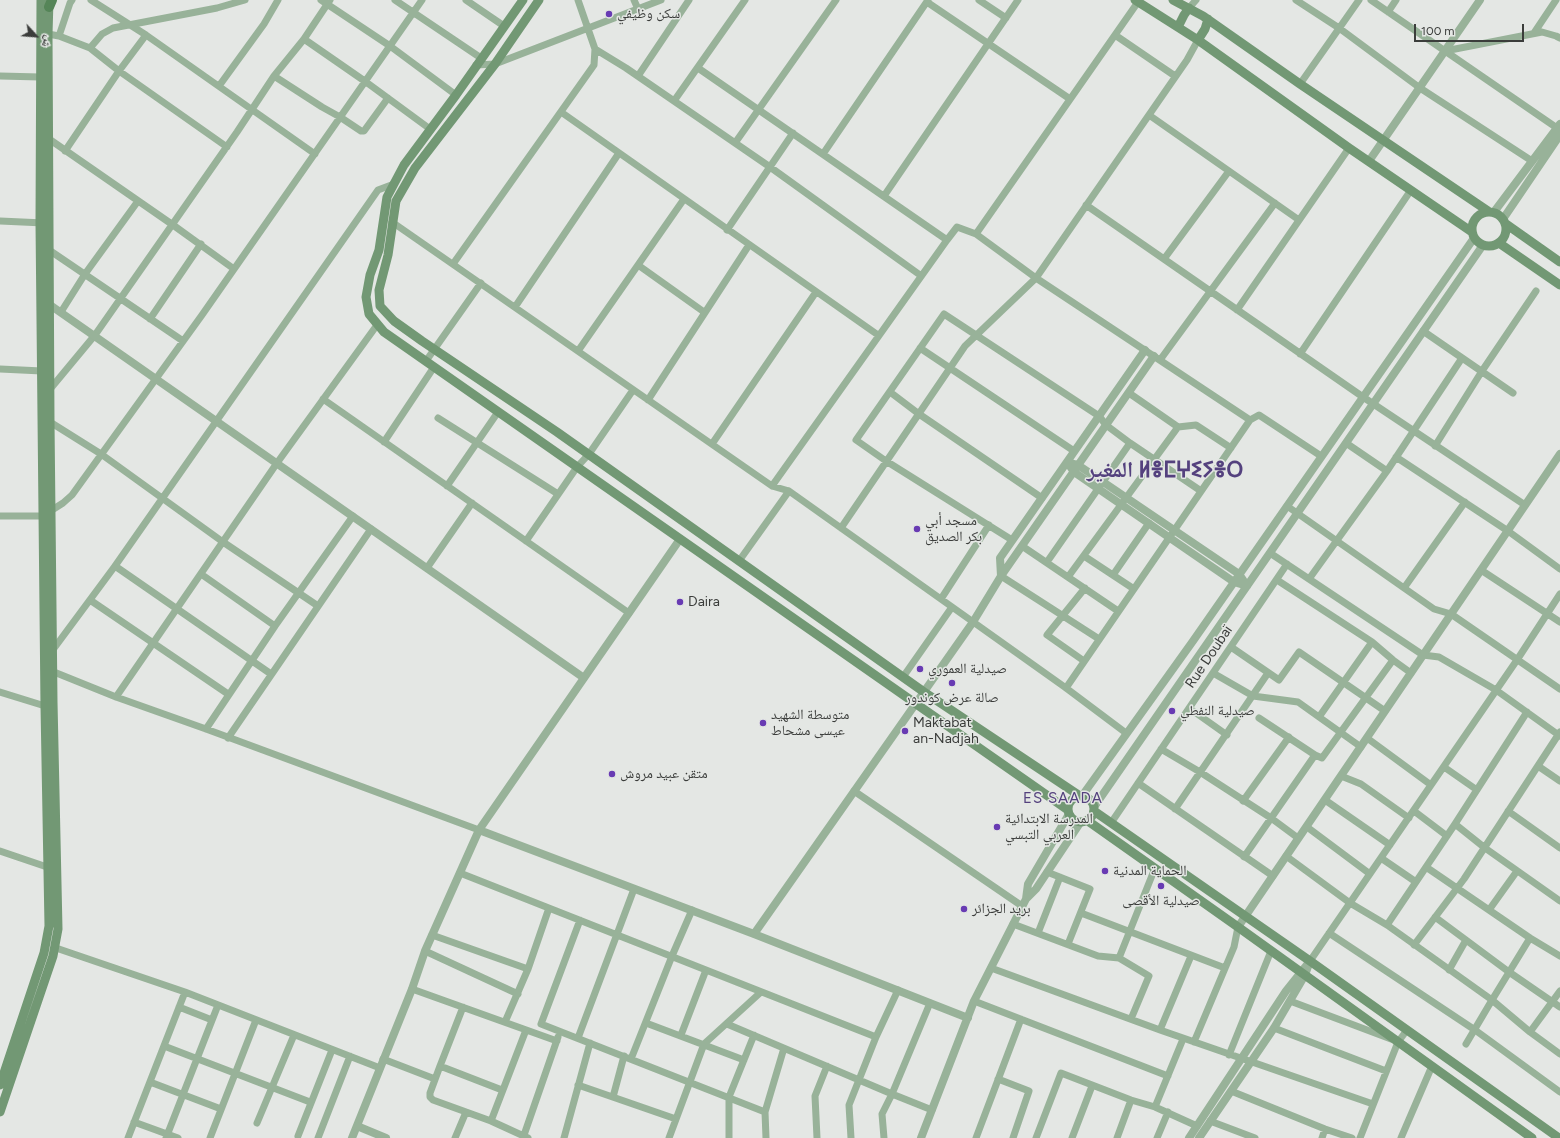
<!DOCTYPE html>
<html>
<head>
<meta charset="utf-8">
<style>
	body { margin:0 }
	#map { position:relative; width:1560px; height:1138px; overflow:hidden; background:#e4e7e4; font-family:Figtree,"Noto Naskh Arabic",sans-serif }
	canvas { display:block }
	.north { position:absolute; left:16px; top:16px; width:40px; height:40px; -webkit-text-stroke:3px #e4e7e4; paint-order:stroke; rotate:116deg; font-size:11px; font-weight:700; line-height:16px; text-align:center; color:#3b3d3b }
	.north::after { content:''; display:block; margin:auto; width:14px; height:18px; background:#3b3d3b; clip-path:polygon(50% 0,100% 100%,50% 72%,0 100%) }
	.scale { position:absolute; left:1414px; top:24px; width:110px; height:18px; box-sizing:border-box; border:2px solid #3b3d3b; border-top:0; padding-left:5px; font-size:12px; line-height:14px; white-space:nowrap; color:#3b3d3b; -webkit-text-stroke:3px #e4e7e4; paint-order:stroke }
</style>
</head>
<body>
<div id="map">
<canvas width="1560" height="1138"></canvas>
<div class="north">ش</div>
<div class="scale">100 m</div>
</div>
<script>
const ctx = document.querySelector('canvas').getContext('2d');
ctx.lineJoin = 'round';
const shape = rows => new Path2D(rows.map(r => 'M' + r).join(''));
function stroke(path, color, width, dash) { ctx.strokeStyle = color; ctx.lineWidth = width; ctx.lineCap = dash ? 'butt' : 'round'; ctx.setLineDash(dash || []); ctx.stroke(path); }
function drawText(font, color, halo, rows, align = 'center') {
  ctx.font = font + ' Figtree,"Noto Naskh Arabic","Noto Sans Tifinagh",sans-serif'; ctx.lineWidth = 3; ctx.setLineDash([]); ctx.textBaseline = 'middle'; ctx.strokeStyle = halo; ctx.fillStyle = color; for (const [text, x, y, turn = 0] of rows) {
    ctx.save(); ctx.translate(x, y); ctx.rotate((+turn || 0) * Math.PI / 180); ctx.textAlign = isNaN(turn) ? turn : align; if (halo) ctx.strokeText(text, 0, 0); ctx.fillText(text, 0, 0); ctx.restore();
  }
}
const minor = shape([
	[91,0,146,35,315,154],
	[321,0,390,46,456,95],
	[395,0,481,58],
	[466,0,504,26],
	[634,0,638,9],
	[979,0,1006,18],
	[1296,0,1339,28,1420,88,1532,161],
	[1371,0,1560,130],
	[927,2,1070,99],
	[1189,8,1196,0],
	[1388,12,1396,0],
	[1534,33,1556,0],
	[48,34,59,36,70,3,72,0],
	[1115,35,1175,76],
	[59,36,90,48,119,71,227,147],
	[304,39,366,82,430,129],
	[90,48,102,34,113,28,217,8,245,0],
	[595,49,626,68,770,167,920,275],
	[1445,51,1542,32,1556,36,1560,38],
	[476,65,495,64,661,0],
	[698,68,947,240],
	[0,76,40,77],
	[274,76,322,107,340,117,361,131,364,131,388,98],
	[638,76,689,0],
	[1300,84,1359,0],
	[219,86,264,24,278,0],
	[674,101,745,0],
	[561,112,878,335],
	[1149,115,1299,220],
	[49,139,173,225,234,269],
	[735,143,836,0],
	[65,151,119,71,146,35],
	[823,154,928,0],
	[884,196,1018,0],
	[1086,205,1363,397,1525,505],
	[0,221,44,223],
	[392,222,772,486,789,491,1066,688,1126,733],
	[727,230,793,133],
	[49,250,183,341],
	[1164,259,1229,171],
	[453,264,594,65,595,49,578,0],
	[638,265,704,312],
	[515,307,619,153],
	[1237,310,1349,148],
	[61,312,85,274,138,201],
	[150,319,201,244],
	[1423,331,1513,393],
	[920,348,1074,451],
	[578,351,684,199],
	[1300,354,1411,190],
	[1160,360,1275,203],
	[426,361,481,283],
	[0,369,42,371],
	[51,388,95,335,237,132,274,76,304,39,330,0],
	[890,392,919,414,1042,498],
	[323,399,629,613],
	[648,400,749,245],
	[438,418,558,494],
	[1250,420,1259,415,1321,456],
	[50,422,101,454,223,542,318,606],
	[1178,427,1196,425,1231,448],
	[384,442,434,367],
	[1346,443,1387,471],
	[712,444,816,292],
	[1435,446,1482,371,1536,291],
	[1396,457,1508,531,1560,569],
	[447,486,498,412],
	[772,486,947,240,957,227,976,234],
	[1287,506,1434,609,1451,614,1560,689],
	[52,510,63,503,72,495,202,315,422,0],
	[0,516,43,516],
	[841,528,965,346,1036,278,1187,60,1198,40],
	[1012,540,886,461,856,440,944,314,1099,416,1106,425,1130,443,1201,491],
	[526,541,577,467,589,454,633,390],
	[1022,546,1118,611],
	[1270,553,1423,655,1439,657,1496,690,1560,736],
	[1084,556,1134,589],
	[739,561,789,491],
	[1047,562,1130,443],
	[115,566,271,674],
	[427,568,472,503],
	[1481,570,1560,622],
	[201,574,275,626],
	[1113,575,1149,523],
	[1001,576,1099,639],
	[1068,577,1178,427,1129,393],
	[1309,579,1387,471,1462,358],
	[1277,580,1372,642,1393,660,1411,673],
	[1404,588,1465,502],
	[941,599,989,525],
	[90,600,228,694],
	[1231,647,1279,680,1299,652,1385,711],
	[52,651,115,566,378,190,394,184],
	[1084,661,1047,635,1085,588],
	[49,670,116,697,206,729,479,830],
	[1213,673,1253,696,1298,702,1361,747],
	[903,677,952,607],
	[1066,688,1250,420,1036,278,976,234,1138,2],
	[0,692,45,706],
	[116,697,277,463,377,325],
	[1189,708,1227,735],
	[1319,717,1372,642],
	[1259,718,1315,755,1322,758,1393,660],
	[206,729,275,626,353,516],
	[228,738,371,529],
	[1367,738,1431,785],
	[1161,749,1200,772,1271,818,1298,838],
	[1538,766,1560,781],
	[1444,767,1477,790],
	[1341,776,1361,784,1409,818],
	[1138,783,1273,876],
	[854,791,1022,906],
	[1325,800,1390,845],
	[1243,801,1289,737],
	[1175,809,1268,673],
	[1414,811,1447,836],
	[1508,811,1560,848],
	[1111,823,1287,564],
	[1455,824,1485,848,1560,901],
	[1307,827,1370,874],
	[0,851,47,867],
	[1286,856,1350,903,1387,925,1492,1000,1530,1032,1560,1054],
	[1244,857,1315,755],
	[1381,858,1416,882],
	[1426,867,1530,938,1560,956],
	[1047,872,1090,889,1068,944],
	[460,873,876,1037],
	[1489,910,1517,871],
	[1081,913,1225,968],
	[1435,917,1509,972,1560,1007],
	[580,920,541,1024,765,1112],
	[1013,924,1098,956,1119,958],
	[1387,925,1455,824,1527,712],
	[1038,933,1060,877],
	[1329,933,1475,1030,1560,1092],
	[432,935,528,969],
	[1414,945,1464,879,1560,732],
	[56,948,185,992,380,1068],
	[425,951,518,994],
	[1310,961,1517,660,1560,594],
	[991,968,1160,1030,1373,1104],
	[1449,970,1466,940],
	[412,989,557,1041],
	[974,1001,1168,1076],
	[1290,1001,1391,1039],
	[179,1007,212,1020],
	[463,1007,440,1066,502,1090],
	[1131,1019,1149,976,1119,958,1155,868],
	[505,1022,528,969,549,908],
	[646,1023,744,1060],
	[727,1024,892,1094,932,1110],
	[1274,1028,1386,1071],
	[1160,1030,1191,956],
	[1530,1032,1560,991],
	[681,1035,706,970],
	[578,1038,634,889],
	[1183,1039,1155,1107,1197,1126],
	[1194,1042,1234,947,1238,927],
	[1466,1044,1492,1000,1530,938],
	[164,1046,310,1102],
	[1229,1055,1271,951],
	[383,1059,435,1079],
	[631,1059,672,956,692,910],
	[440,1066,430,1093,430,1097,433,1100,491,1121,528,1138],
	[998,1079,1029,1091,1013,1138],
	[150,1082,221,1109],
	[578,1085,676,1119],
	[1231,1091,1325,1129,1352,1138],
	[613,1097,624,1056],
	[491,1121,526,1030],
	[1210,1121,1255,1138],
	[134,1122,178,1138],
	[257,1123,294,1035],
	[298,1136,332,1050],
	[128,1138,185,992],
	[166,1138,218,1005],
	[210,1138,256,1020],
	[318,1138,350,1056],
	[455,1138,466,1112],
	[523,1138,558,1037],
	[564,1138,590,1043],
	[669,1138,704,1044,761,992],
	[729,1138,729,1097,754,1035],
	[766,1138,765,1112,784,1048],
	[817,1138,815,1096,827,1066],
	[851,1138,849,1105,876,1037,898,990],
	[884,1138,882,1114,892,1094,930,1003],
	[976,1138,1021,1019],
	[1036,1138,1061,1073,1131,1100,1155,1107],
	[1072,1138,1092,1086],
	[1117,1138,1131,1100],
	[1157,1138,1168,1112],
	[1322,1138,1325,1129],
	[1360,1138,1398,1042,1407,1030],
	[1401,1138,1432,1066]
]);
const tertiary = shape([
	[1369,161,1480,0],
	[1494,212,1560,124],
	[1503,219,1560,135],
	[50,305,584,678],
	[1145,350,1000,558,1001,576,1154,356],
	[1067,462,1078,465,1239,574,1247,586,1234,582,1074,472,1067,462],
	[1082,796,1193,641,1474,238],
	[1094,807,1483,245],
	[1069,814,1028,884,1026,899,1036,889,1080,823],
	[479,830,754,934,968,1018],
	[1238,927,1560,454],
	[754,934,973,622,1001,576],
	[357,1126,386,1138],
	[352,1138,412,989,425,951,479,830,680,539],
	[921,1138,974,1001,1026,899],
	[1189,1138,1286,991,1310,961,1305,975,1274,1028,1199,1138]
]);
const secondary = shape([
	[523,0,456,95,404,165,387,197,379,250,370,275,366,297,369,314,384,332,1068,810],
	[539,0,495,64,415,168,396,201,388,255,379,290,380,306,394,321,422,341,557,432,924,692,1080,796],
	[1135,0,1198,40,1349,148,1472,232],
	[1173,0,1203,16,1300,84,1488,211],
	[1178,27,1184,15,1189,8],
	[1198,40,1205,29,1208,19],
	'1472 229a17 17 0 1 1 34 0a17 17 0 1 1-34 0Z',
	[1506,224,1560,262],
	[1499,243,1560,285],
	'1068 809a13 13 0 1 1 26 0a13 13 0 1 1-26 0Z',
	[1094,811,1310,961,1559,1138],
	[1088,821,1238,927,1532,1138],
	[0,1085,44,953,49,926,45,706,40,223,41,0],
	[0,1112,53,956,58,929,53,702,50,422,48,34,49,0]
]);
const primary = shape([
	[49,7,52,0]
]);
const markers = [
	[609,14,4,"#683bb3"],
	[917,529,4,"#683bb3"],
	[680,602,4,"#683bb3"],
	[920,669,4,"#683bb3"],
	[952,683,4,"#683bb3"],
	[1172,711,4,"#683bb3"],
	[763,723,4,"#683bb3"],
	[905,731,4,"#683bb3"],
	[612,774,4,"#683bb3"],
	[997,827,4,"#683bb3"],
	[1105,871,4,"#683bb3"],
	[1161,886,4,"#683bb3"],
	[964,909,4,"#683bb3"]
];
const poiNames = [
	["سكن وظيفي",617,14],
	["مسجد أبي",925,521],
	["بكر الصديق",925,537],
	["Daira",688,602],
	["صيدلية العموري",928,669],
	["صالة عرض كوندور",952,698,"center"],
	["صيدلية النفطي",1180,711],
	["متوسطة الشهيد",771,715],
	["عيسى مشحاط",771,731],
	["Maktabat",913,723],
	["an-Nadjah",913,739],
	["متقن عبيد مروش",620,774],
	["المدرسة الابتدائية",1005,819],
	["العربي التبسي",1005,835],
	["الحماية المدنية",1113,871],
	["صيدلية الأقصى",1161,901,"center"],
	["بريد الجزائر",972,909]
];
const streetNames = [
	["Rue Doubaï",1209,657,-56]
];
const neighbourhoodNames = [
	["ES SAADA",1063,799]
];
const townNames = [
	["المغير ⵍⴻⵎⵖⵉⵢⴻⵔ",1165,471]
];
stroke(minor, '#98b299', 7);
stroke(tertiary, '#98b299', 8);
stroke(secondary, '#729874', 9);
stroke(primary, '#558558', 10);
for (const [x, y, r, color] of markers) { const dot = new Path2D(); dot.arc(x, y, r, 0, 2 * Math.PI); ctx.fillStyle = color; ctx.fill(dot); stroke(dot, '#e4e7e4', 1.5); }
drawText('14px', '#3b3d3b', '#e4e7e4', poiNames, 'left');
drawText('14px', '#3b3d3b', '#e4e7e4', streetNames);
ctx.letterSpacing = '1px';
drawText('15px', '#54417e', '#e4e7e4', neighbourhoodNames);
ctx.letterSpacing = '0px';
drawText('bold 22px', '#54417e', '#e4e7e4', townNames);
</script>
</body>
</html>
